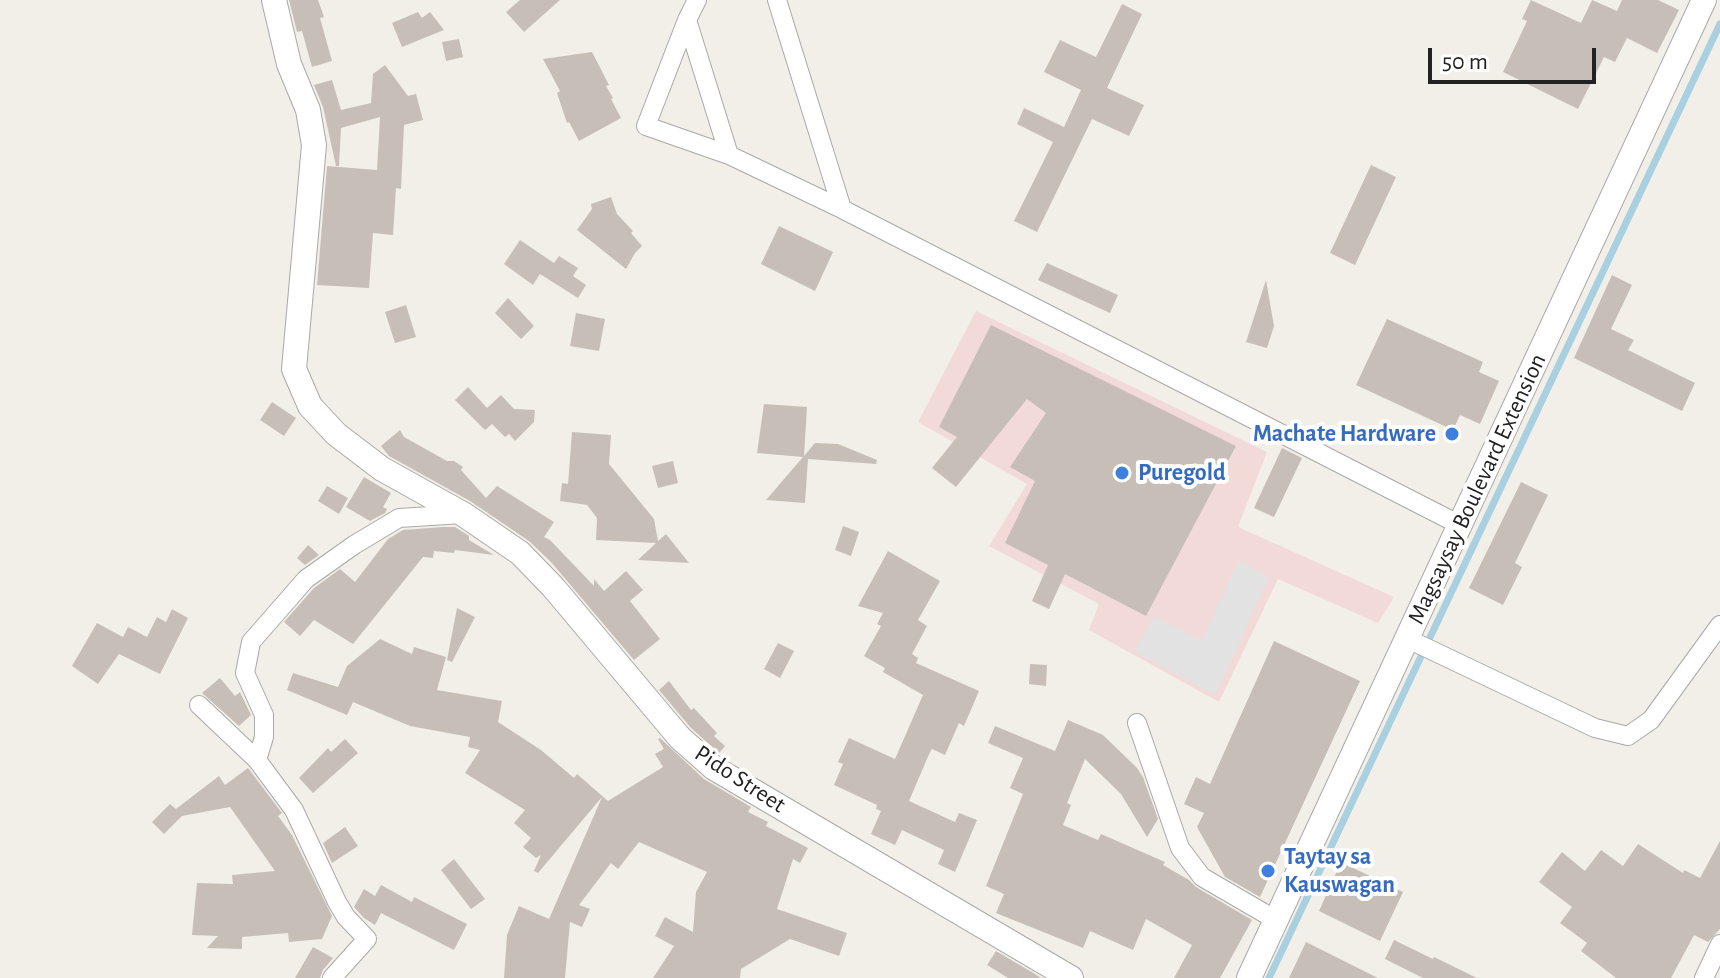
<!DOCTYPE html>
<html>
<head>
<meta charset="utf-8">
<style>
	body { margin:0 }
	#map { position:relative; width:1720px; height:978px; overflow:hidden; background:#f2efe8; font-family:"Alegreya Sans",sans-serif }
	canvas { display:block }
	.scale { position:absolute; left:1428px; top:48px; width:168px; height:36px; box-sizing:border-box; border:4px solid #222; border-top:0; padding-left:10px; font-size:24px; line-height:28px; white-space:nowrap; color:#222; -webkit-text-stroke:6px #fff; paint-order:stroke }
</style>
</head>
<body>
<div id="map">
<canvas width="1720" height="978"></canvas>
<div class="scale">50 m</div>
</div>
<script>
const ctx = document.querySelector('canvas').getContext('2d');
ctx.lineJoin = 'round';
function fill(path, color) { ctx.fillStyle = color; ctx.fill(path, 'evenodd'); }
const shape = rows => new Path2D(rows.map(r => 'M' + r).join(''));
function stroke(path, color, width, dash) { ctx.strokeStyle = color; ctx.lineWidth = width; ctx.lineCap = dash ? 'butt' : 'round'; ctx.setLineDash(dash || []); ctx.stroke(path); }
function drawText(font, color, halo, rows, align = 'center') {
  ctx.font = font + ' "Alegreya Sans",sans-serif'; ctx.lineWidth = 8; ctx.setLineDash([]); ctx.textBaseline = 'middle'; ctx.strokeStyle = halo; ctx.fillStyle = color; for (const [text, x, y, turn = 0] of rows) {
    ctx.save(); ctx.translate(x, y); ctx.rotate((+turn || 0) * Math.PI / 180); ctx.textAlign = isNaN(turn) ? turn : align; if (halo) ctx.strokeText(text, 0, 0); ctx.fillText(text, 0, 0); ctx.restore();
  }
}
const commercial = shape([
	[976,311,1267,452,1238,527,1394,597,1378,623,1278,579,1219,702,1089,630,1099,604,989,546,1027,484,918,422]
]);
const parking = shape([
	[1238,561,1269,577,1215,695,1134,651,1154,616,1202,641]
]);
const stream = shape([
	[1269,978,1720,24]
]);
const building = shape([
	[289,0,318,0,324,17,320,18,332,61,312,67,302,31,297,32],
	[520,0,560,0,524,32,506,12],
	[1531,0,1581,23,1592,0,1617,11,1622,0,1658,0,1679,10,1657,53,1627,38,1615,62,1604,57,1578,109,1503,72,1527,21,1522,19],
	[1122,4,1142,14,1107,88,1144,105,1129,136,1092,119,1037,232,1014,221,1053,142,1017,124,1024,108,1064,127,1081,90,1044,72,1060,40,1096,57],
	[418,12,422,18,430,12,444,30,402,47,392,23],
	[459,39,463,57,446,61,442,42],
	[592,52,609,85,606,86,613,98,611,99,621,118,579,141,569,122,567,123,557,93,560,91,543,59],
	[385,65,408,96,416,94,423,120,404,125,401,189,396,188,393,235,373,233,369,288,317,285,327,166,377,170,380,117,341,128,339,166,336,166,323,107,314,85,332,80,341,110,371,103,373,74],
	[1371,165,1396,177,1355,265,1330,253],
	[611,197,617,214,633,231,631,233,642,246,635,253,626,269,577,230,592,209,591,204],
	[779,226,833,252,815,291,761,264],
	[520,240,554,263,559,256,578,268,573,276,586,285,578,298,540,274,533,285,504,264],
	[1047,263,1118,295,1110,313,1038,280],
	[1612,275,1632,285,1611,329,1634,340,1628,350,1695,383,1682,411,1574,358],
	[1266,280,1274,326,1267,348,1246,342],
	[508,298,534,326,521,339,495,313],
	[406,305,416,337,395,343,385,312],
	[576,313,605,319,599,351,570,346],
	[1387,319,1483,362,1479,372,1499,381,1480,424,1460,415,1453,430,1356,385],
	[991,325,1236,446,1146,616,1065,574,1049,609,1032,601,1048,565,1005,543,1035,481,1010,467,1046,413,1027,399,956,487,932,468,957,437,939,427],
	[468,387,487,408,501,395,514,409,535,410,534,422,515,441,509,434,505,437,492,424,485,430,455,400],
	[272,402,296,418,284,436,260,420],
	[764,404,807,407,804,456,815,443,838,444,877,460,876,464,808,459,805,503,766,500,803,457,757,453],
	[400,430,404,437,447,461,454,461,463,467,461,470,486,498,497,486,554,522,544,537,550,540,594,586,594,579,604,591,626,571,643,590,630,601,660,639,634,660,551,562,529,541,470,501,389,456,381,446],
	[572,432,611,435,609,464,654,519,658,541,666,534,689,563,638,560,656,543,596,540,597,518,587,505,560,501,562,483,568,484],
	[1282,448,1302,458,1274,517,1254,508],
	[673,461,678,483,658,488,652,466],
	[364,477,391,493,383,507,387,509,385,513,370,521,346,507],
	[1521,482,1548,495,1515,563,1522,567,1503,605,1469,588],
	[327,486,348,498,339,514,318,501],
	[843,526,859,532,851,556,835,550],
	[443,527,455,527,469,536,469,540,494,555,455,550,454,553,434,551,433,558,423,557,353,644,314,620,300,636,284,622,314,588,340,569,355,582,388,539,403,530],
	[308,545,319,555,305,565,297,558],
	[888,551,940,581,918,620,927,626,912,654,918,658,916,663,979,691,964,726,959,723,945,755,932,749,930,752,909,801,955,822,959,813,977,820,955,872,938,864,944,850,902,830,895,845,871,834,881,811,876,809,877,805,834,785,843,764,838,762,849,738,895,759,923,695,883,672,885,668,864,656,881,626,877,624,883,613,858,606],
	[457,608,475,617,452,662,447,660],
	[172,609,188,618,160,674,119,654,98,684,72,666,97,623,123,637,128,627,147,637,157,617,166,622],
	[380,639,412,654,414,647,446,657,437,690,502,701,498,722,541,750,574,778,577,774,608,801,663,767,655,754,664,749,658,739,660,738,704,779,751,807,748,812,768,822,766,826,808,848,800,863,793,859,777,909,847,933,839,956,790,939,741,969,740,978,653,978,674,946,655,936,665,917,693,932,696,892,707,872,639,842,618,869,611,863,579,905,590,909,582,927,570,922,565,978,504,978,507,935,519,906,549,919,602,797,538,873,534,871,541,855,536,858,523,847,531,838,514,823,525,810,465,773,480,750,468,747,470,737,410,726,353,702,347,715,287,690,293,673,338,687,347,666],
	[1274,641,1360,681,1260,897,1225,877,1197,827,1204,813,1184,804,1196,777,1210,784],
	[778,643,794,651,780,678,764,669],
	[1030,664,1047,665,1046,686,1029,684],
	[220,678,235,696,240,692,251,715,239,726,202,693],
	[669,681,691,710,694,708,717,733,714,736,725,746,719,753,691,728,659,690],
	[1068,720,1103,735,1137,768,1143,777,1158,819,1147,837,1121,794,1085,759,1067,803,1071,805,1063,825,1098,840,1101,834,1165,862,1163,865,1189,880,1196,887,1252,920,1220,978,1174,978,1192,945,1146,919,1133,950,1090,931,1083,948,996,913,1004,894,986,886,1023,794,1010,788,1023,758,988,743,995,726,1055,751],
	[345,739,358,753,313,793,299,778,328,748,331,752],
	[248,768,282,813,278,816,292,835,332,916,322,939,289,942,288,933,242,937,242,949,207,948,218,936,192,935,197,883,233,884,232,875,275,871,230,807,182,816,164,834,152,822,170,804,176,809,219,776,225,785],
	[345,827,358,846,332,863,323,843],
	[1720,841,1720,929,1708,942,1694,935,1671,978,1616,978,1581,951,1587,943,1560,923,1572,907,1539,882,1562,852,1585,871,1601,850,1623,866,1638,844,1683,873,1684,870,1700,878],
	[454,859,485,899,471,909,441,870],
	[1341,862,1403,892,1380,941,1319,911],
	[381,885,412,902,414,897,467,924,454,950,381,913,375,925,364,918,354,907,364,889,375,896],
	[1394,940,1433,959,1434,957,1477,978,1423,978,1385,959],
	[1306,942,1378,978,1289,978],
	[313,947,333,958,323,970,320,978,295,978],
	[996,951,1035,974,1041,978,1008,978,987,965]
]);
const minor = shape([
	[777,0,842,209],
	[687,20,646,126,729,155,687,20,697,0],
	[729,155,842,209,1460,525],
	[1408,639,1595,728,1628,736,1651,720,1720,625],
	[199,705,257,760,294,810,337,902,346,917,367,939,332,978],
	[1137,723,1180,848,1202,877,1276,920],
	[257,760,264,737,264,715,245,673,251,642,306,579,354,545,399,518,463,514],
	[1704,978,1720,944]
]);
const tertiary = shape([
	[274,0,289,64,308,110,314,145,294,369,310,406,336,434,382,469,463,514,520,553,553,587,680,738,714,768,1071,978],
	[1249,978,1704,0]
]);
const markers = [
	[1452,434,8,"#3f7fe0"],
	[1122,473,8,"#3f7fe0"],
	[1268,871,8,"#3f7fe0"]
];
const shopNames = [
	["Machate Hardware",1436,434,"right"],
	["Puregold",1138,473],
	["Taytay sa",1284,857],
	["Kauswagan",1284,885]
];
const streetNames = [
	["Magsaysay Boulevard Extension",1477,489,-65],
	["Pido Street",740,779,33]
];
fill(commercial, '#f2dad8');
fill(parking, '#e2e2e2');
stroke(stream, '#a8d0e0', 7);
fill(building, '#c7bfb7');
stroke(minor, '#a9a9a9', 20);
stroke(tertiary, '#a9a9a9', 26);
stroke(minor, '#fff', 18);
stroke(tertiary, '#fff', 24);
for (const [x, y, r, color] of markers) { const dot = new Path2D(); dot.arc(x, y, r, 0, 2 * Math.PI); ctx.fillStyle = color; ctx.fill(dot); stroke(dot, '#fff', 3); }
drawText('bold 24px', '#366cbe', '#fff', shopNames, 'left');
drawText('24px', '#222', '#fff', streetNames);
</script>
</body>
</html>
